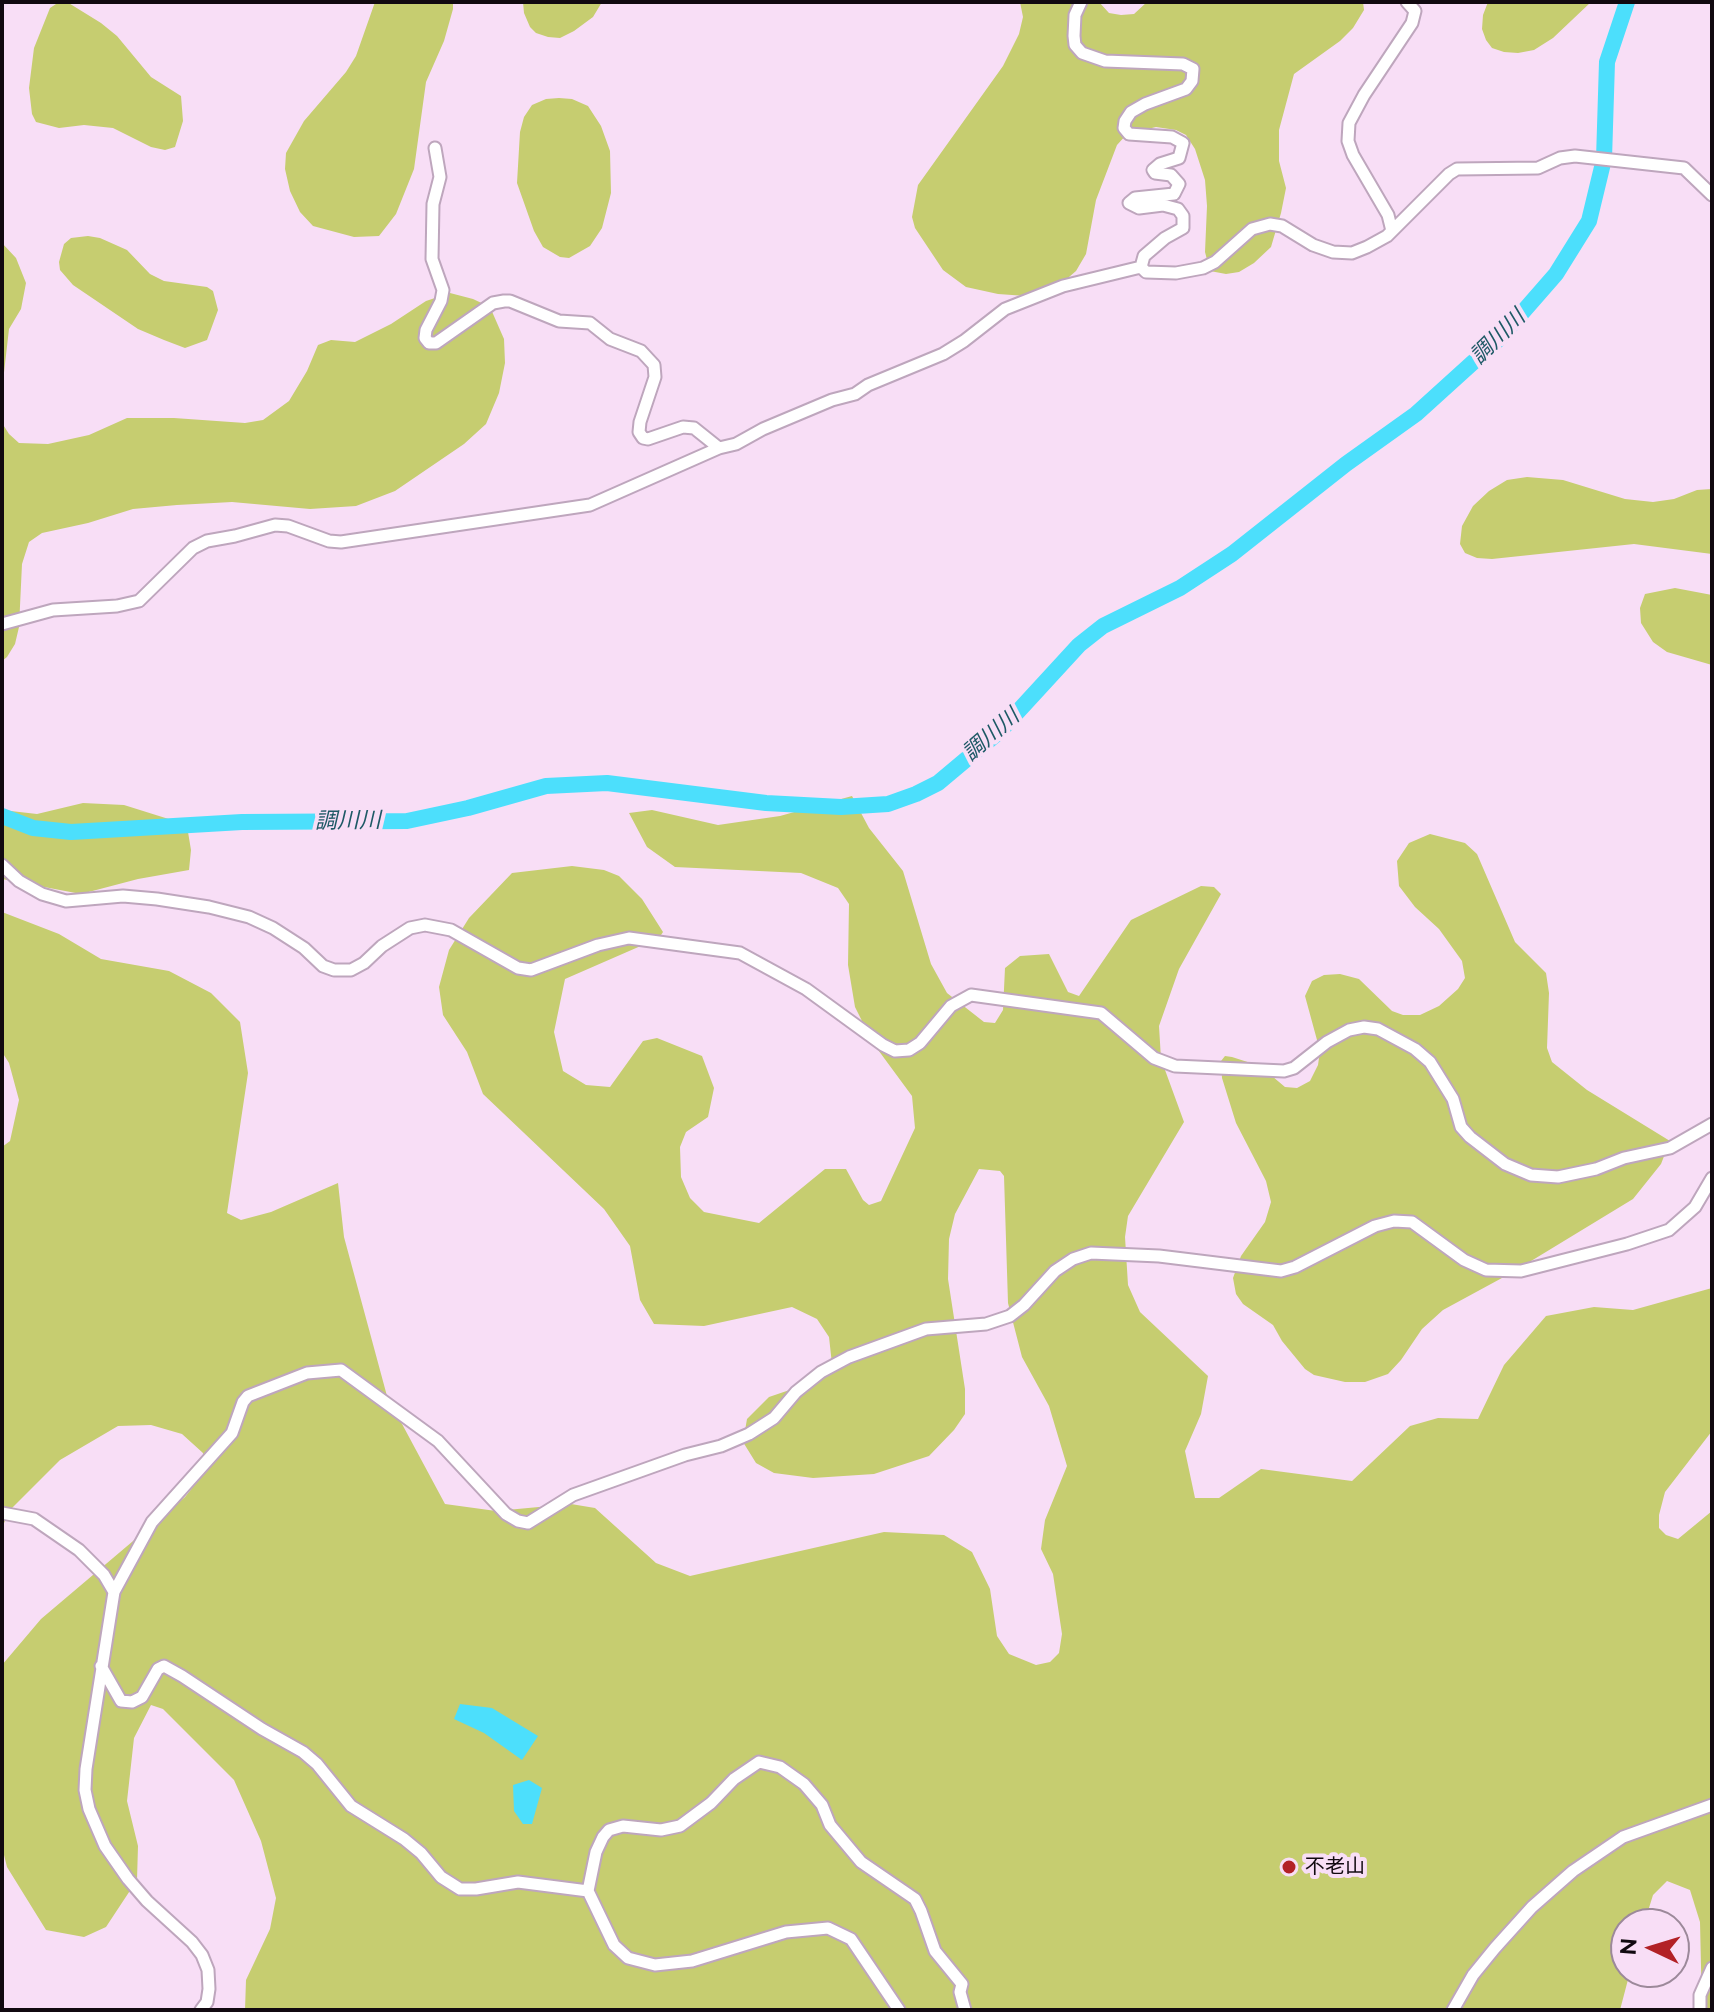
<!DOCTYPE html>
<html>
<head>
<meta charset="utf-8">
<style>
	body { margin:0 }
	#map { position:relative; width:1714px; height:2012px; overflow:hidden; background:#f8def6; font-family:Raleway,sans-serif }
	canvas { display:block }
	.frame { position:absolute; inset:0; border:4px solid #110910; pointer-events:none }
	.north { position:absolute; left:1610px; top:1908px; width:80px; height:80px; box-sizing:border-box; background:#f8def6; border:2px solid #9c899a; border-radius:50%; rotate:274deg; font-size:22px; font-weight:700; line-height:32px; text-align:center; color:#110910 }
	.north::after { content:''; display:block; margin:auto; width:28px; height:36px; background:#b22126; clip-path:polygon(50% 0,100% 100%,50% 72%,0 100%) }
</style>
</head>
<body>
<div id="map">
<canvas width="1714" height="2012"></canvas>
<div class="frame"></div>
<div class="north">N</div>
</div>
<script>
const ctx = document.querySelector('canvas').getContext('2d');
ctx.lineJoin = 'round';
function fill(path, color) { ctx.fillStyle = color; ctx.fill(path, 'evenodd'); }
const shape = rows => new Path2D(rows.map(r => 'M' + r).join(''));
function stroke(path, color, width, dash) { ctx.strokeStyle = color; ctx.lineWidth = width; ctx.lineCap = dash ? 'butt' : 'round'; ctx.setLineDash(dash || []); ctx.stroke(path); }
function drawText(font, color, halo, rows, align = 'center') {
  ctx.font = font + ' Raleway,"Noto Sans JP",sans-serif'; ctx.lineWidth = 8; ctx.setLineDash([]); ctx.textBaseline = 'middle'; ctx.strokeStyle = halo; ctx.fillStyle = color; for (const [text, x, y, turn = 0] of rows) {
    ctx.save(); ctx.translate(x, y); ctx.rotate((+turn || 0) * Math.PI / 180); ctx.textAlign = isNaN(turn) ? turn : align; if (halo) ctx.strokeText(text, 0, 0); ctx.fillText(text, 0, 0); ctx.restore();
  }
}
const green = shape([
	[59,2,67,2,101,23,117,36,151,77,181,96,183,121,175,147,165,150,151,147,113,128,84,125,59,128,36,122,32,114,29,88,34,48,50,8],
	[375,2,453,2,453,9,444,41,426,82,414,169,396,214,379,236,354,237,313,226,300,212,290,191,285,169,286,153,304,121,346,72,356,56],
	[523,2,602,2,593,17,574,31,560,38,548,37,536,33,530,27,524,13],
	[1020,2,1099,2,1109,13,1121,15,1134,14,1147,2,1363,2,1364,10,1353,28,1340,41,1294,74,1279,130,1279,161,1286,188,1281,213,1271,247,1254,263,1239,272,1226,274,1210,271,1205,252,1207,206,1205,180,1195,149,1186,135,1176,130,1156,127,1127,134,1117,145,1096,200,1086,254,1076,271,1055,289,1026,296,998,294,966,287,943,270,915,228,912,217,918,185,1003,66,1019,34,1023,17],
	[1488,2,1591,2,1553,38,1534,50,1518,53,1504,52,1492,48,1486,40,1482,29,1483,15],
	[559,98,572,99,588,106,601,126,610,151,611,193,602,228,590,246,569,258,560,257,543,247,534,231,517,183,520,132,524,117,532,105,546,99],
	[88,236,100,238,127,250,150,274,164,281,207,287,213,291,218,310,207,340,185,348,164,340,138,329,73,285,60,270,59,262,64,244,71,238],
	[2,243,16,258,26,283,21,309,9,329,2,390],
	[450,293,473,299,490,307,504,339,505,363,499,393,486,424,464,444,395,491,356,506,310,509,232,502,177,505,133,509,88,523,42,533,29,542,22,564,19,627,15,644,7,657,2,661,2,423,9,434,19,443,48,444,89,435,127,418,174,418,245,423,263,420,289,401,307,371,318,345,331,340,355,342,391,324,426,301],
	[1527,477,1563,480,1625,499,1653,502,1674,499,1697,490,1712,489,1712,554,1634,544,1492,559,1477,558,1465,553,1460,544,1462,526,1473,506,1489,491,1507,480],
	[1675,588,1712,595,1712,665,1667,652,1653,642,1641,623,1640,608,1645,594],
	[852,796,869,828,903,871,931,964,947,993,984,1022,995,1023,1003,1010,1005,968,1020,956,1049,954,1068,992,1079,996,1131,920,1201,886,1214,887,1221,894,1179,969,1159,1026,1161,1059,1184,1122,1128,1216,1125,1237,1128,1285,1140,1312,1208,1376,1201,1414,1185,1451,1195,1498,1219,1498,1261,1469,1352,1481,1410,1426,1438,1418,1478,1419,1504,1365,1546,1316,1594,1307,1633,1310,1712,1288,1712,1431,1665,1492,1659,1515,1659,1528,1666,1535,1678,1539,1712,1511,1712,2010,1702,2010,1700,1922,1690,1890,1667,1881,1653,1895,1644,1924,1626,1924,1626,1972,1630,1972,1620,2010,329,2010,321,2008,317,2010,245,2010,246,1980,270,1929,276,1898,261,1841,234,1780,163,1709,151,1705,134,1738,127,1801,138,1846,137,1880,106,1927,84,1937,46,1930,7,1867,2,1847,2,1665,41,1619,185,1497,207,1469,203,1453,182,1434,151,1425,118,1426,60,1460,11,1509,2,1527,2,1147,10,1141,19,1100,9,1063,2,1052,2,912,59,934,101,959,169,971,211,993,240,1022,248,1073,227,1213,241,1220,271,1212,338,1183,344,1237,387,1396,445,1504,496,1511,571,1504,595,1508,656,1563,690,1576,884,1532,944,1535,972,1552,990,1589,997,1636,1009,1654,1036,1665,1050,1662,1059,1653,1062,1634,1053,1574,1041,1549,1045,1520,1067,1466,1049,1406,1022,1357,1008,1303,1004,1176,1000,1171,979,1169,955,1214,949,1239,948,1279,965,1389,965,1414,954,1430,929,1456,874,1474,813,1478,774,1473,756,1463,743,1442,747,1419,769,1397,816,1381,832,1364,829,1337,817,1319,792,1307,704,1326,654,1324,640,1300,630,1246,604,1209,483,1094,467,1052,443,1015,439,987,449,950,469,918,512,873,572,866,604,870,619,876,642,899,663,932,659,938,565,979,554,1032,563,1071,586,1085,610,1087,643,1041,657,1038,702,1056,714,1088,708,1117,686,1132,680,1147,681,1177,690,1198,704,1212,759,1223,825,1169,846,1169,863,1200,869,1205,881,1201,915,1128,912,1096,873,1043,855,1007,848,965,849,904,838,888,801,873,675,867,647,847,629,813,652,810,718,825,780,816],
	[83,803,124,805,175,821,188,832,191,850,189,870,138,879,81,894,2,879,2,810,37,814],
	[1430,834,1465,843,1477,854,1515,942,1546,973,1549,993,1547,1048,1552,1062,1587,1090,1670,1141,1661,1164,1633,1199,1513,1272,1443,1310,1422,1329,1401,1360,1388,1374,1365,1382,1345,1382,1314,1375,1305,1369,1282,1341,1273,1325,1243,1304,1236,1294,1233,1278,1241,1256,1265,1222,1271,1202,1266,1181,1236,1123,1222,1078,1221,1061,1225,1056,1232,1057,1260,1066,1285,1087,1297,1088,1310,1081,1318,1065,1320,1051,1305,996,1312,981,1324,975,1340,974,1359,979,1392,1011,1403,1015,1420,1015,1439,1006,1458,989,1465,978,1462,961,1439,929,1415,907,1399,886,1397,861,1409,843]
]);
const water = shape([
	[460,1704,492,1708,538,1736,522,1760,484,1733,454,1719],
	[529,1780,542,1788,532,1824,523,1824,514,1811,513,1785]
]);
const river = shape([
	[2,816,33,828,71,832,242,822,407,821,468,808,546,786,607,783,766,803,841,807,888,804,916,794,938,783,1000,731,1079,645,1103,626,1180,588,1232,554,1346,464,1416,414,1501,337,1556,274,1589,221,1604,159,1607,62,1627,2]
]);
const street = shape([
	[1081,2,1075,15,1074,36,1075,45,1082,53,1105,61,1183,64,1193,69,1192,81,1186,89,1145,104,1131,112,1125,121,1124,128,1129,134,1172,137,1183,143,1179,158,1160,164,1153,170,1155,173,1171,175,1179,184,1174,194,1135,198,1129,203,1139,208,1163,205,1178,209,1183,216,1183,228,1165,238,1144,256,1141,267],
	[435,148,440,177,433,204,432,259,443,290,441,301,426,330,425,338,429,343,436,343,493,303,504,301,510,301,559,321,590,323,610,339,641,351,654,365,655,377,640,422,639,432,643,438,648,439,683,427,694,428,719,448],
	[1392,231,1388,215,1353,155,1348,141,1349,123,1364,95,1412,23,1415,11,1407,2],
	[2,624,53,610,117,606,139,601,193,548,207,541,235,536,275,525,288,526,329,541,341,542,590,505,719,448,736,444,763,429,832,400,855,394,868,385,943,354,964,341,1005,309,1063,286,1141,267,1146,272,1176,273,1203,268,1215,262,1252,229,1270,224,1282,226,1313,245,1333,252,1352,253,1367,247,1387,236,1449,174,1457,169,1538,168,1560,158,1575,156,1684,168,1712,195],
	[2,865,19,881,42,894,66,901,123,896,157,899,209,907,249,917,273,928,304,948,323,966,334,970,351,970,364,963,382,946,410,928,425,925,451,930,518,968,531,970,598,945,629,938,740,953,806,989,883,1045,895,1051,909,1050,920,1043,951,1006,971,995,1101,1013,1154,1058,1175,1066,1284,1071,1294,1068,1327,1042,1349,1030,1364,1027,1378,1029,1415,1049,1430,1062,1453,1099,1461,1127,1470,1137,1505,1164,1531,1175,1558,1177,1596,1169,1624,1158,1670,1148,1712,1124],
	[2,1513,34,1519,79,1550,104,1575,114,1592],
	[101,1666,121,1701,132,1702,142,1697,158,1669,164,1666,182,1676,262,1729,303,1752,317,1764,351,1806,404,1839,421,1853,441,1877,460,1889,476,1889,518,1882,588,1891],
	[201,2010,207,2002,209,1989,208,1970,202,1955,192,1942,147,1901,128,1879,105,1846,89,1809,85,1790,86,1769,114,1592,152,1522,232,1433,243,1402,248,1396,307,1373,341,1370,438,1441,506,1514,518,1521,528,1523,573,1495,685,1455,721,1446,749,1434,774,1418,796,1392,821,1372,849,1357,926,1329,986,1324,1010,1316,1024,1305,1055,1271,1073,1259,1091,1253,1159,1256,1281,1271,1295,1267,1375,1226,1394,1221,1412,1222,1464,1260,1486,1270,1521,1271,1627,1244,1669,1230,1695,1207,1712,1178],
	[899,2010,851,1939,828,1928,786,1932,692,1961,655,1965,628,1958,614,1945,588,1891,596,1852,603,1837,609,1830,623,1826,661,1830,680,1826,711,1803,734,1779,759,1762,780,1767,804,1784,822,1805,830,1825,861,1862,915,1899,921,1911,935,1951,962,1984,960,1992,965,2010],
	[1453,2010,1473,1975,1495,1948,1532,1907,1573,1871,1623,1837,1712,1805],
	[1700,2010,1700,1995,1712,1968]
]);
const markers = [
	[1289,1867,8,"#b22126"]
];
const poiNames = [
	["不老山",1305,1867]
];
const waterNames = [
	["調川川",1498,337,-45],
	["調川川",991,735,-41],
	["調川川",348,821,-1]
];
fill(green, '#c6cd70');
fill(water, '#4cdffc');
stroke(river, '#4cdffc', 16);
stroke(street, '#bea6bd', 15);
stroke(street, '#fff', 11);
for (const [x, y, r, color] of markers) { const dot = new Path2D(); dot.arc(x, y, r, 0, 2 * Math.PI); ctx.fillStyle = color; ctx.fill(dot); stroke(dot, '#f8def6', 3); }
drawText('20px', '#110910', '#f8def6', poiNames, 'left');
drawText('italic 22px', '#1e5966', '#f8def6', waterNames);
</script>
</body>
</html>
